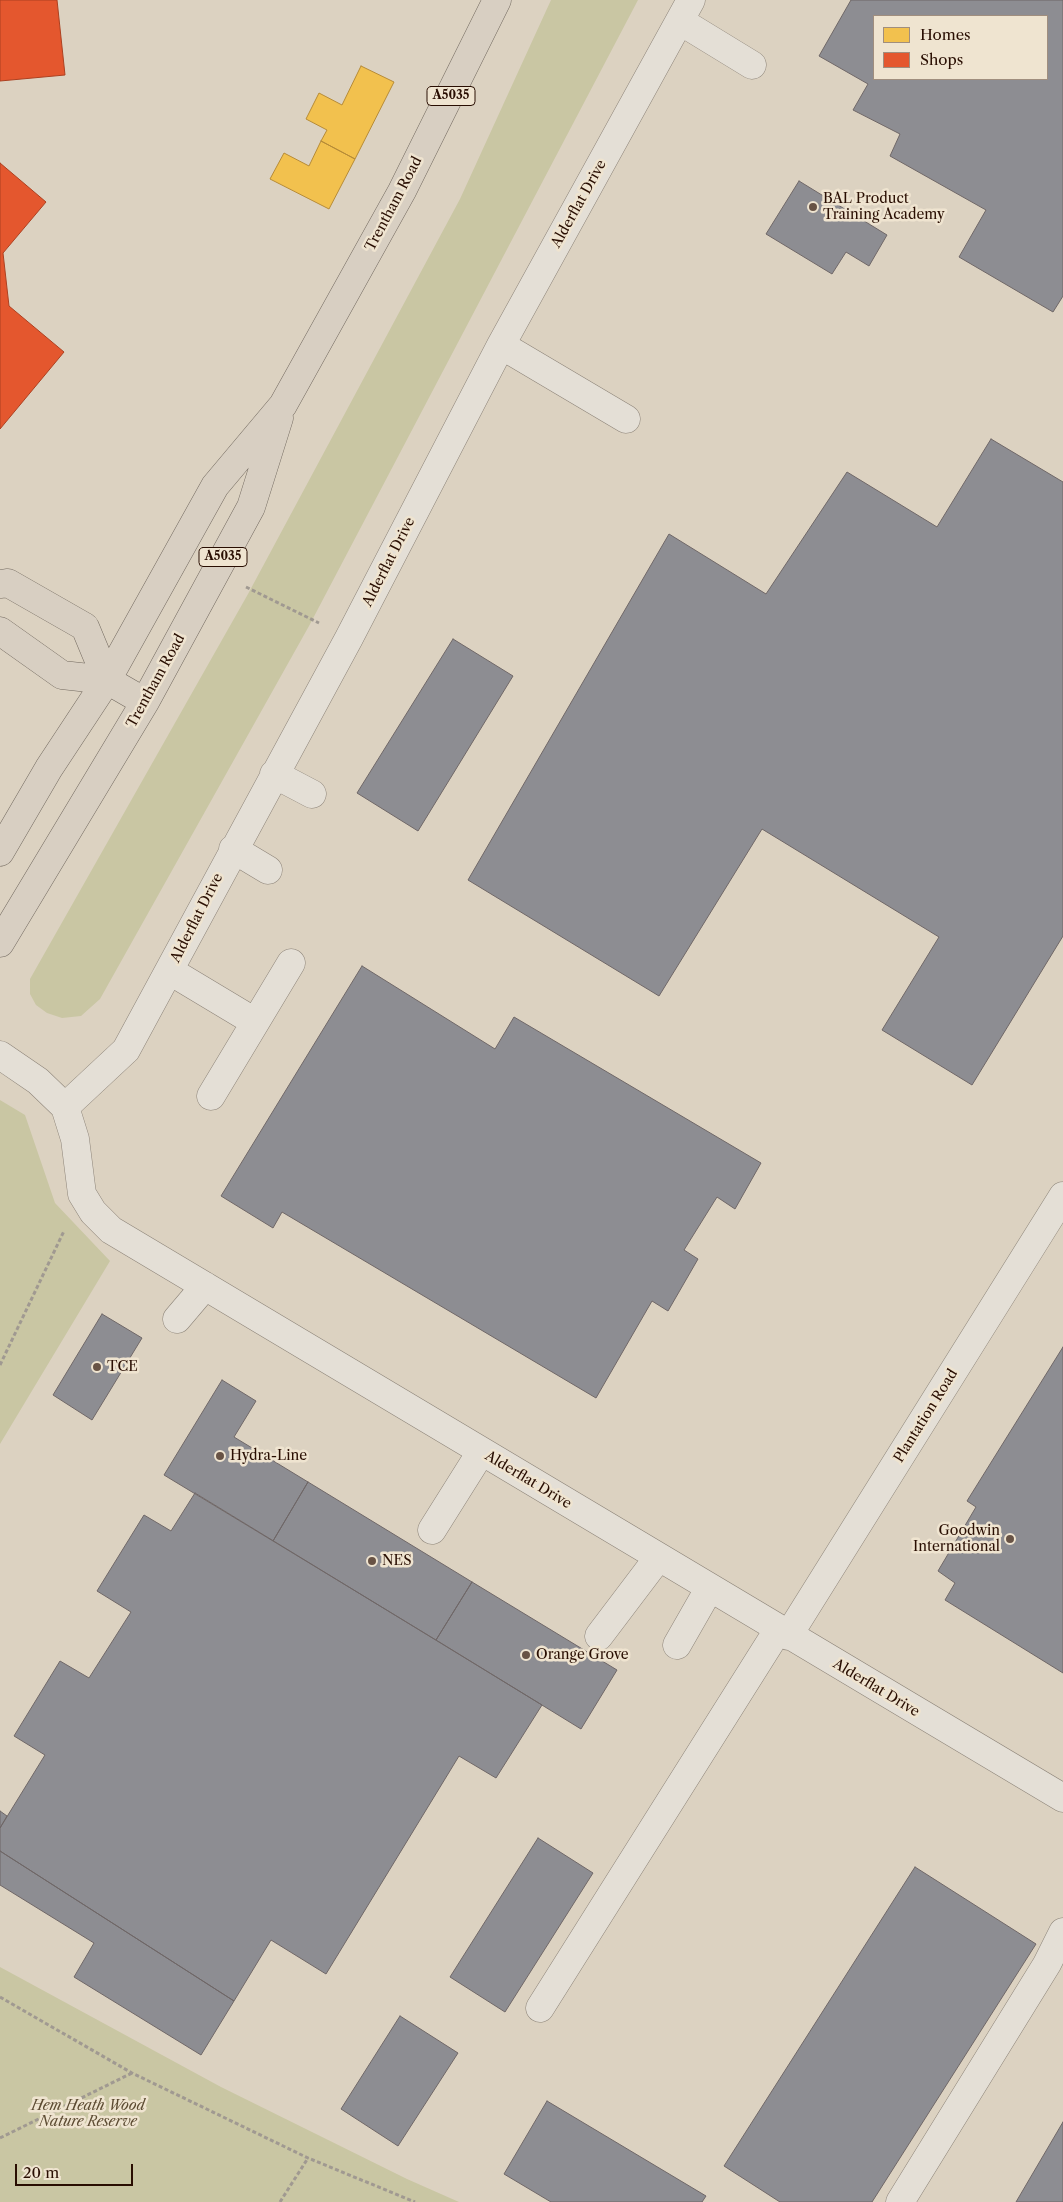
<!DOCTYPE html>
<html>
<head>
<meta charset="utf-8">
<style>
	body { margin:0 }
	#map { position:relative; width:1063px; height:2202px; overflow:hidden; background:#dcd2c1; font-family:"Libre Caslon Text",serif }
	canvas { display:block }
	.legend { position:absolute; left:873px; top:15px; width:175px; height:65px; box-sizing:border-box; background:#efe4d0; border:1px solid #a08e7e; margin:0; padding:6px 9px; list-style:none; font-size:15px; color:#290e02 }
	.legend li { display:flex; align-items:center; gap:10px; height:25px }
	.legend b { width:25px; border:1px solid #a08e7e }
	.scale { position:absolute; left:15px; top:2164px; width:118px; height:22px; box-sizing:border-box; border:2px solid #290e02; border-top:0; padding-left:6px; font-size:15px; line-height:18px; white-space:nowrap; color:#290e02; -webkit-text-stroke:4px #efe4d0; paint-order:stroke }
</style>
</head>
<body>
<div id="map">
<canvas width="1063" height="2202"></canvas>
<ul class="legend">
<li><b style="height:14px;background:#f2c14e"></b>Homes</li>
<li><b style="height:14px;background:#e4572e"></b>Shops</li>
</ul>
<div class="scale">20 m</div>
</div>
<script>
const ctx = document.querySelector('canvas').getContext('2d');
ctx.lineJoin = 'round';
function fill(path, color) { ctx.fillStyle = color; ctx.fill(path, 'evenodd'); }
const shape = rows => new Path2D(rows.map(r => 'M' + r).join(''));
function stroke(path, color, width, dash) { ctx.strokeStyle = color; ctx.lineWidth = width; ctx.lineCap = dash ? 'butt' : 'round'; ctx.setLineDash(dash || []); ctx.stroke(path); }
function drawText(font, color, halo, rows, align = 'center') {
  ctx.font = font + ' "Libre Caslon Text",serif'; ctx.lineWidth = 5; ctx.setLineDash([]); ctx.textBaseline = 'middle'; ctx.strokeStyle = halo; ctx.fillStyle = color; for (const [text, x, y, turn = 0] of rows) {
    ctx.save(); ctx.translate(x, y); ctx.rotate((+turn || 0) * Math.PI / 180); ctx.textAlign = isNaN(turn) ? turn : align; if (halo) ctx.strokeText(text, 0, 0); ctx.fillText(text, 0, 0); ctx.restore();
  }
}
const green = shape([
	[551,0,638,0,309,626,100,999,81,1016,62,1018,47,1013,36,1005,30,994,30,979,248,594,460,199],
	[0,1100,25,1115,55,1203,110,1261,0,1444],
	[0,1967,221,2087,407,2179,459,2202,0,2202]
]);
const homes = shape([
	[361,66,394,82,355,159,321,141,327,130,306,119,319,93,342,105,361,66],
	[321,141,355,159,329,209,270,179,284,153,309,166,321,141]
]);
const shops = shape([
	[0,0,57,0,65,75,0,81,0,0],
	[0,163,46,202,3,253,9,306,64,352,0,429,0,163]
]);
const industry = shape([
	[851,0,1063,0,1063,296,1053,312,959,257,986,210,890,156,900,134,853,110,868,84,819,56,851,0],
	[874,16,1047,16,1047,79,874,79,874,16],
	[799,181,887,235,869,266,846,252,832,274,766,234,799,181],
	[991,439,1063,482,1063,936,972,1085,882,1030,939,937,762,829,659,996,468,880,669,534,766,594,847,472,937,527,991,439],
	[453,639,513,676,418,831,357,793,453,639],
	[362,966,495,1049,514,1017,761,1163,735,1209,717,1197,684,1250,698,1259,668,1311,652,1301,596,1398,282,1212,273,1228,221,1196,362,966],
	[102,1314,142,1338,92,1420,53,1395,102,1314],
	[1063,1347,1063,1673,945,1600,955,1583,938,1571,976,1507,967,1501,1063,1347],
	[222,1380,256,1401,234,1437,308,1482,273,1541,164,1475,222,1380],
	[308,1482,472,1582,436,1640,273,1541,308,1482],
	[195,1493,542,1705,496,1778,459,1756,326,1974,271,1940,234,2001,0,1851,0,1828,45,1755,14,1736,60,1661,89,1678,131,1612,97,1591,144,1515,171,1531,195,1493],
	[472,1582,617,1670,581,1729,436,1640,472,1582],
	[0,1811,7,1816,0,1828,0,1811],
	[538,1838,593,1873,505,2012,450,1977,538,1838],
	[0,1851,234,2001,201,2055,74,1977,94,1943,0,1885,0,1851],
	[915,1867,1036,1944,872,2202,780,2202,724,2166,915,1867],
	[400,2016,458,2053,398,2146,341,2109,400,2016],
	[547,2101,706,2196,702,2202,551,2202,504,2174,547,2101],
	[1063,2122,1063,2202,1016,2202,1063,2122]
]);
const path = shape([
	[246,587,319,623],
	[0,1365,64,1231],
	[0,1997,132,2073,308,2158,415,2202],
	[0,2138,132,2073],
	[280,2202,308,2158]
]);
const minor = shape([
	[680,21,752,65],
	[501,345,626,419],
	[274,774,312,794],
	[233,849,268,870],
	[170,971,255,1022],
	[0,1055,38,1081,65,1107,75,1139,82,1194,93,1212,111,1230,1063,1798],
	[211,1096,291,963],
	[65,1107,126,1050,349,638,501,345,691,0],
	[177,1319,205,1286],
	[432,1530,481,1452],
	[599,1636,658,1558],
	[788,1636,1063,1196],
	[677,1645,709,1589],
	[540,2008,778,1630],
	[900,2202,1047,1964,1063,1932]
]);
const major = shape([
	[0,584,8,583,85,627,107,680],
	[0,631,62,675,107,680,145,702],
	[0,852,49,768,107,680,215,486,283,405,402,191,497,0],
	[0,943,145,702,251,507,279,418]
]);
const markers = [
	[813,207,5,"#685345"],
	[97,1367,5,"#685345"],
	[220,1456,5,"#685345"],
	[1010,1539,5,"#685345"],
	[372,1561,5,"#685345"],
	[526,1655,5,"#685345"]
];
const shields = [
	[451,96,48],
	[223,557,48]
];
const shieldNames = [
	["A5035",451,96],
	["A5035",223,557]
];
const poiNames = [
	["BAL Product",823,199],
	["Training Academy",823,215],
	["TCE",107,1367],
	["Hydra-Line",230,1456],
	["Goodwin",1000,1531,"right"],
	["International",1000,1547,"right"],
	["NES",382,1561],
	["Orange Grove",536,1655]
];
const streetNames = [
	["Trentham Road",394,204,-62],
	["Alderflat Drive",579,204,-61],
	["Alderflat Drive",389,562,-63],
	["Trentham Road",156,681,-61],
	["Alderflat Drive",197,918,-63],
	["Plantation Road",926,1416,-58],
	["Alderflat Drive",528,1480,31],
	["Alderflat Drive",876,1688,31]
];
const parkNames = [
	["Hem Heath Wood",88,2106],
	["Nature Reserve",88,2122]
];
fill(green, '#c9c6a3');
fill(homes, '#f2c14e');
stroke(homes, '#b68b37', 1);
fill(shops, '#e4572e');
stroke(shops, '#ac4121', 1);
fill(industry, '#8d8d92');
stroke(industry, '#6f6767', 1);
stroke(minor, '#8c8378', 29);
stroke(major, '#72695f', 29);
stroke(path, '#a09991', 3, [4, 2.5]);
stroke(minor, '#e4dfd6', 28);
stroke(major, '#d8cfc2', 28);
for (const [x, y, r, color] of markers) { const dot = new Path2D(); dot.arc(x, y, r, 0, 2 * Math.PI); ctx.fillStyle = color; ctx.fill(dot); stroke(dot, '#efe4d0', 2); }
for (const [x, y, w] of shields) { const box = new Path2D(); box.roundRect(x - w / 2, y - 9.5, w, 19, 4); ctx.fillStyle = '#efe4d0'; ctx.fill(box); stroke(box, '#290e02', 1); }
drawText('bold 12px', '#290e02', null, shieldNames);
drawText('14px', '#290e02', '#efe4d0', poiNames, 'left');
drawText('14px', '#290e02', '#efe4d0', streetNames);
drawText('italic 14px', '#5c4b32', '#efe4d0', parkNames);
</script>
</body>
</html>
